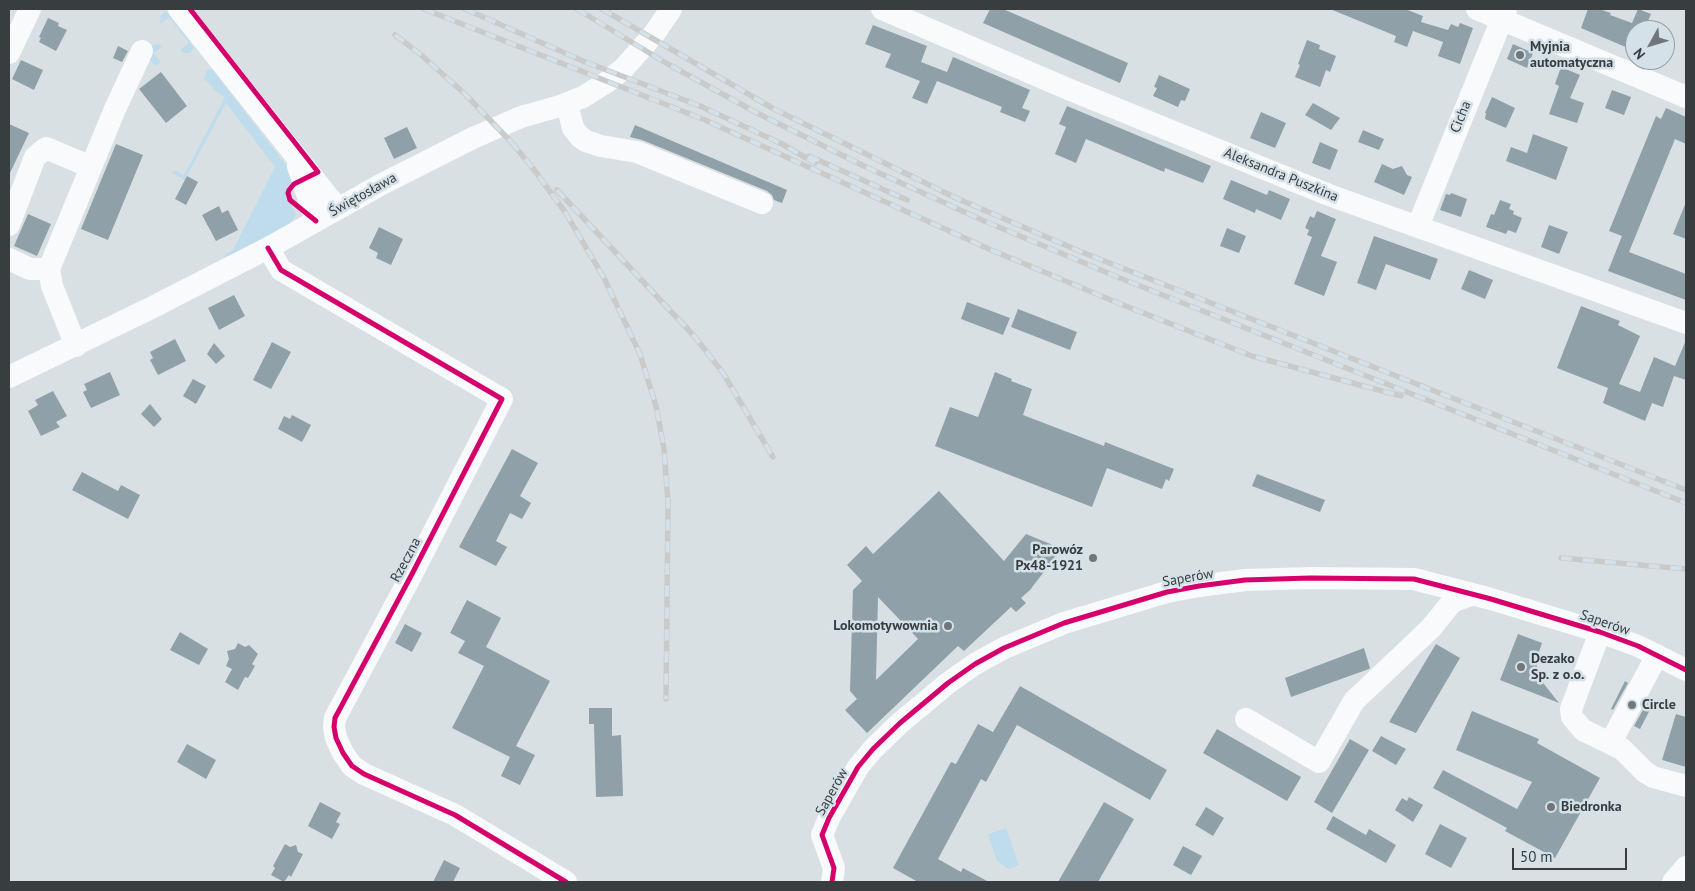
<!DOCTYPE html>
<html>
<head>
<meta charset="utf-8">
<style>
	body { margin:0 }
	#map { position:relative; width:1695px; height:891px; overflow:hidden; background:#d9e0e4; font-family:"PT Sans",sans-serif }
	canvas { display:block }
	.frame { position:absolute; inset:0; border:10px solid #383d3f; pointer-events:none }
	.north { position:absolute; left:1625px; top:20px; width:50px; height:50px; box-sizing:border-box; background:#d5e1e8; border:1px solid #969fa4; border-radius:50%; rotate:231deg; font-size:14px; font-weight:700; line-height:20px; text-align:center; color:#383d3f }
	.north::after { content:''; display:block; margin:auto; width:18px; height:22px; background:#707679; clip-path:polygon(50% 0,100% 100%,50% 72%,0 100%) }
	.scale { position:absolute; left:1512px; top:848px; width:115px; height:22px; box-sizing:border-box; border:2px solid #383d3f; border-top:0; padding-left:6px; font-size:15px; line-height:18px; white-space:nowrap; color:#383d3f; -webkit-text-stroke:4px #d5e1e8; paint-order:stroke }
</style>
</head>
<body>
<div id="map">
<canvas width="1695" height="891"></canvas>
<div class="frame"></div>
<div class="north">N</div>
<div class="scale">50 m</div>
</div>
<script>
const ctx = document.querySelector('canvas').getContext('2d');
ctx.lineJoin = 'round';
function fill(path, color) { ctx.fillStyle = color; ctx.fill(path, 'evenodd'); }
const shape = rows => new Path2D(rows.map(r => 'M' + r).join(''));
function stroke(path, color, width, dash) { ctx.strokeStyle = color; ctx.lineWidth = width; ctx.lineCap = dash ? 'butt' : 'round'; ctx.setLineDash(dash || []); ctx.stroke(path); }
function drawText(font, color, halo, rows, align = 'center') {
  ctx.font = font + ' "PT Sans",sans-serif'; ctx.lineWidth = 5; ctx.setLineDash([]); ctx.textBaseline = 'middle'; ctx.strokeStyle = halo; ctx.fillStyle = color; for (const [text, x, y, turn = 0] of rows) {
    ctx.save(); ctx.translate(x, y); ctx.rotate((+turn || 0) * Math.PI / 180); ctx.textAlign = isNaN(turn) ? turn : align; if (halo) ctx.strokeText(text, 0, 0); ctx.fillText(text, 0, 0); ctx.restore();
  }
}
const green = shape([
	[166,11,194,48,190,53,184,53,180,50,189,43,169,17,160,24,161,15],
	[158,44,163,46,154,53,161,62,155,66,146,55,151,46],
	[212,69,286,165,293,182,287,187,286,197,296,214,290,224,227,261,224,255,233,250,275,167,226,103,185,180,172,173,174,170,184,175,225,97,215,91,204,78,207,70],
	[1006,828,1019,865,1009,869,997,861,988,834]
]);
const building = shape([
	[990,9,1003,9,1128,63,1120,83,983,23],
	[1330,9,1405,9,1423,16,1421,22,1448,30,1451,24,1458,27,1460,23,1473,28,1460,64,1438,56,1443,42,1413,31,1407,47,1394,42,1396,36],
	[1588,9,1599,9,1611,13,1610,15,1632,23,1638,9,1651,14,1645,28,1646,30,1635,30,1635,51,1581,28],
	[48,18,59,23,58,26,67,30,56,51,39,42,41,38,39,37],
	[873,25,927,46,921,62,947,72,953,57,1030,90,1022,108,1030,111,1025,122,1000,112,1002,107,937,81,927,104,912,98,920,81,885,67,891,54,865,44],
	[1307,40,1320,45,1319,49,1336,56,1330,72,1326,70,1320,87,1295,77,1300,65,1298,64],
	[1513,44,1533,53,1527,68,1507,59],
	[118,46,128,51,122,62,113,58],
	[21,60,43,70,34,90,12,79],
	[1561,67,1580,75,1570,98,1584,103,1577,123,1549,114,1559,86,1555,84],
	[161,72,187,106,166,123,139,89],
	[1159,75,1190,89,1185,101,1181,100,1178,107,1153,96,1157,88,1154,87],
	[1612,90,1631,97,1624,115,1605,108],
	[1492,97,1515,108,1506,128,1485,119,1486,113,1485,113],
	[1313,103,1340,118,1331,130,1305,115],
	[1067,106,1211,166,1203,183,1165,168,1164,172,1086,139,1076,163,1055,154,1066,127,1059,124],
	[1666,108,1686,117,1686,144,1675,139,1629,252,1686,274,1686,300,1608,271,1622,236,1609,231,1656,116,1661,119],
	[1261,112,1286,123,1275,148,1250,138],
	[9,124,29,133,9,175],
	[635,125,787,190,782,203,774,200,772,195,767,191,642,140,630,137],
	[407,127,417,148,394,159,384,138],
	[1363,130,1384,139,1379,150,1358,142],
	[1533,134,1568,147,1556,180,1506,161,1511,147,1527,153],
	[1320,142,1338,150,1330,170,1312,163],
	[116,144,143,155,108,240,81,229],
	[1382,164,1393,169,1402,166,1407,175,1412,177,1404,195,1374,182],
	[187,176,198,182,186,205,175,199],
	[1231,180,1267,195,1269,190,1290,199,1281,220,1256,209,1255,213,1223,199],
	[1451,193,1467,199,1461,217,1440,210,1446,194,1450,195],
	[1500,200,1511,204,1509,209,1514,211,1513,214,1522,218,1516,233,1508,230,1506,234,1486,227,1491,214,1494,215],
	[1686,202,1686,239,1673,234],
	[219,206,222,213,228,210,238,230,216,241,202,215],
	[1317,211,1336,219,1321,256,1337,262,1324,296,1294,284,1312,237,1307,235,1309,230,1305,228,1310,216,1314,218],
	[28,214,51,224,37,256,14,246],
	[1549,225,1568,232,1559,254,1541,247],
	[379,227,403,239,391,265,376,258,378,253,369,248],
	[1227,228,1246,236,1239,253,1220,246],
	[1374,236,1438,259,1430,280,1386,264,1376,290,1357,283],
	[1469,270,1493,280,1485,299,1461,289],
	[234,295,245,316,219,330,208,308],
	[967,302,1010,318,1003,335,961,319],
	[1581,306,1620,321,1618,325,1640,336,1619,384,1640,392,1654,357,1675,366,1686,340,1686,380,1674,376,1663,407,1652,403,1645,421,1603,403,1608,388,1557,368],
	[1018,309,1077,332,1070,350,1011,327],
	[175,339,186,361,158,375,150,360,153,358,150,352],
	[272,342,291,352,271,389,253,380],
	[214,343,225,356,216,364,207,354],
	[110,372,120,395,91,408,83,392,87,390,84,384],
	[995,372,1012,379,1011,381,1032,389,1023,415,1104,446,1105,442,1174,469,1169,481,1166,479,1162,489,1107,468,1092,507,935,446,950,407,978,417],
	[193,379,206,386,196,404,183,396],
	[53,391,67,416,56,422,60,427,41,436,28,411,38,405,35,400],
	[150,404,162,419,154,427,141,414],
	[292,415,311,425,302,442,278,429,284,416,290,419],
	[512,449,538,463,520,496,531,503,522,519,510,513,496,541,507,547,496,566,459,547],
	[82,472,118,491,121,485,140,495,128,519,72,490],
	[1257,474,1325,500,1320,512,1252,486],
	[939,491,1004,561,1026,534,1060,548,1053,560,1030,590,1021,598,1026,603,1016,612,1011,607,964,651,958,646,867,733,845,710,857,699,850,691,853,590,862,581,847,565,866,546,873,554],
	[878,597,918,639,876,680],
	[467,600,501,618,486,647,550,681,516,746,535,755,520,785,501,776,510,757,452,728,484,666,458,653,465,641,450,633],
	[405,624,422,633,412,652,395,643],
	[180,632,208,649,199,665,170,650],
	[1518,634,1542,643,1537,658,1537,670,1544,684,1559,703,1500,680],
	[238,643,245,647,249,645,258,654,252,664,255,666,248,678,245,677,238,690,225,682,232,669,226,666,229,659,227,651,235,649],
	[1436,644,1460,658,1416,733,1389,722],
	[1364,648,1370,668,1369,669,1291,697,1285,678],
	[1625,681,1628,683,1613,710,1611,709],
	[1020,686,1167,770,1150,800,1017,725,986,782,981,779,938,859,961,872,963,868,989,882,918,882,893,868,951,762,956,764,978,724,993,732],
	[1649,699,1654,702,1640,729,1634,726],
	[589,708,612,708,612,736,621,735,623,796,596,797,594,724,589,724],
	[1472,711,1539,739,1537,743,1600,778,1555,858,1505,831,1507,828,1433,788,1443,770,1517,809,1532,782,1456,750],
	[1676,714,1686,717,1686,767,1662,760],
	[1217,729,1301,777,1287,801,1203,753],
	[1381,736,1406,749,1396,765,1372,751],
	[1350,739,1369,750,1332,813,1314,802],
	[187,744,216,760,206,779,177,762],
	[1409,797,1423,805,1413,822,1395,810,1402,798,1407,801],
	[320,802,341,813,336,822,340,824,332,839,308,826],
	[1104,802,1134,819,1098,882,1058,882],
	[1206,807,1224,818,1213,836,1195,825],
	[1333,816,1366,835,1369,829,1396,845,1386,863,1326,829],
	[1440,824,1467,838,1451,868,1425,854],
	[285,844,290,847,296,845,298,852,303,854,291,877,289,875,284,882,271,875,275,868,273,866],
	[1183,846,1202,856,1191,875,1173,865],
	[444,860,460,868,453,882,433,882]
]);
const minor = shape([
	[179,9,338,209],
	[882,9,1068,89,1329,195,1686,323],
	[1477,9,1686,97],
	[9,53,30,9],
	[567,104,573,128,580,137,586,141,601,146,637,152,762,203],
	[298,166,316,221],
	[9,225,35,157,46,148,91,167],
	[1418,226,1506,9],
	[268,248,281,270,502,399,412,574,335,718,334,727,336,738,343,753,352,766,364,774,455,815,566,882],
	[9,259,30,269,49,269],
	[76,346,52,286,49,269,115,109,142,51],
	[9,377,153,307,268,248,382,184,473,138,521,117,560,106,583,97,607,82,624,68,654,34,671,9],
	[1600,632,1571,709,1572,717,1583,730,1622,749,1645,772,1653,777,1686,786],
	[1246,719,1319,762,1354,701,1431,628,1452,602,1471,595],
	[1611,742,1657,655],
	[832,882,834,868,822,835,829,818,858,767,873,749,900,723,948,683,975,664,1004,648,1064,623,1167,592,1199,586,1245,580,1310,578,1414,579,1491,599,1600,632,1638,646,1686,670],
	[1673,882,1686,867]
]);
const rail = shape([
	[424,9,705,120,989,249,1118,303,1252,356,1401,396],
	[465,9,583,61,700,106,750,129,782,144,815,163],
	[577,9,666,63,757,113,864,166,982,220,1120,278,1686,503],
	[602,9,774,109,956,198,1079,251,1686,490],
	[395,35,420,54,465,94,516,147],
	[511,142,532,167,565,212,604,278,640,354,656,406,664,449,668,502,666,699],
	[809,156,907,200],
	[557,190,695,337,723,373,773,457],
	[1561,558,1686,569]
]);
const cycleway = shape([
	[190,9,318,172,294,184,289,190,288,193,290,200,316,221],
	[268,248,281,270,502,399,412,574,335,718,334,727,336,738,343,753,352,766,364,774,455,815,566,882],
	[832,882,834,868,822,835,829,818,858,767,873,749,900,723,948,683,975,664,1004,648,1064,623,1167,592,1199,586,1245,580,1310,578,1414,579,1491,599,1600,632,1638,646,1686,670]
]);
const markers = [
	[1520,55,5,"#707679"],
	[1093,558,5,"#707679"],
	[948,626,5,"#707679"],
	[1521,667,5,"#707679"],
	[1632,705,5,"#707679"],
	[1551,807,5,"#707679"]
];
const poiNames = [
	["Myjnia",1530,47],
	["automatyczna",1530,63],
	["Parowóz",1083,550,"right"],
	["Px48-1921",1083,566,"right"],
	["Lokomotywownia",938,626,"right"],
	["Dezako",1531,659],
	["Sp. z o.o.",1531,675],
	["Circle",1642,705],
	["Biedronka",1561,807]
];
const streetNames = [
	["Cicha",1461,117,-68],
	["Aleksandra Puszkina",1281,175,22],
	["Świętosława",363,195,-29],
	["Rzeczna",406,560,-62],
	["Saperów",1188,578,-10],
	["Saperów",1605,623,19],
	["Saperów",832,792,-61]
];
fill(green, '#bedcec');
fill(building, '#8fa0a8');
stroke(minor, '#f9fafb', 22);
stroke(rail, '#c9cbcb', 5.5);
stroke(rail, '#d5e1e8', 4, [11]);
stroke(cycleway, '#d6006c', 5);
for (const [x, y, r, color] of markers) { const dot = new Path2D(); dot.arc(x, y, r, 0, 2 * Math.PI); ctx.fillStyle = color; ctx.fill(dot); stroke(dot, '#d5e1e8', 2); }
drawText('bold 14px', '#383d3f', '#d5e1e8', poiNames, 'left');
drawText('14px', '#383d3f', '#d5e1e8', streetNames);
</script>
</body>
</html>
